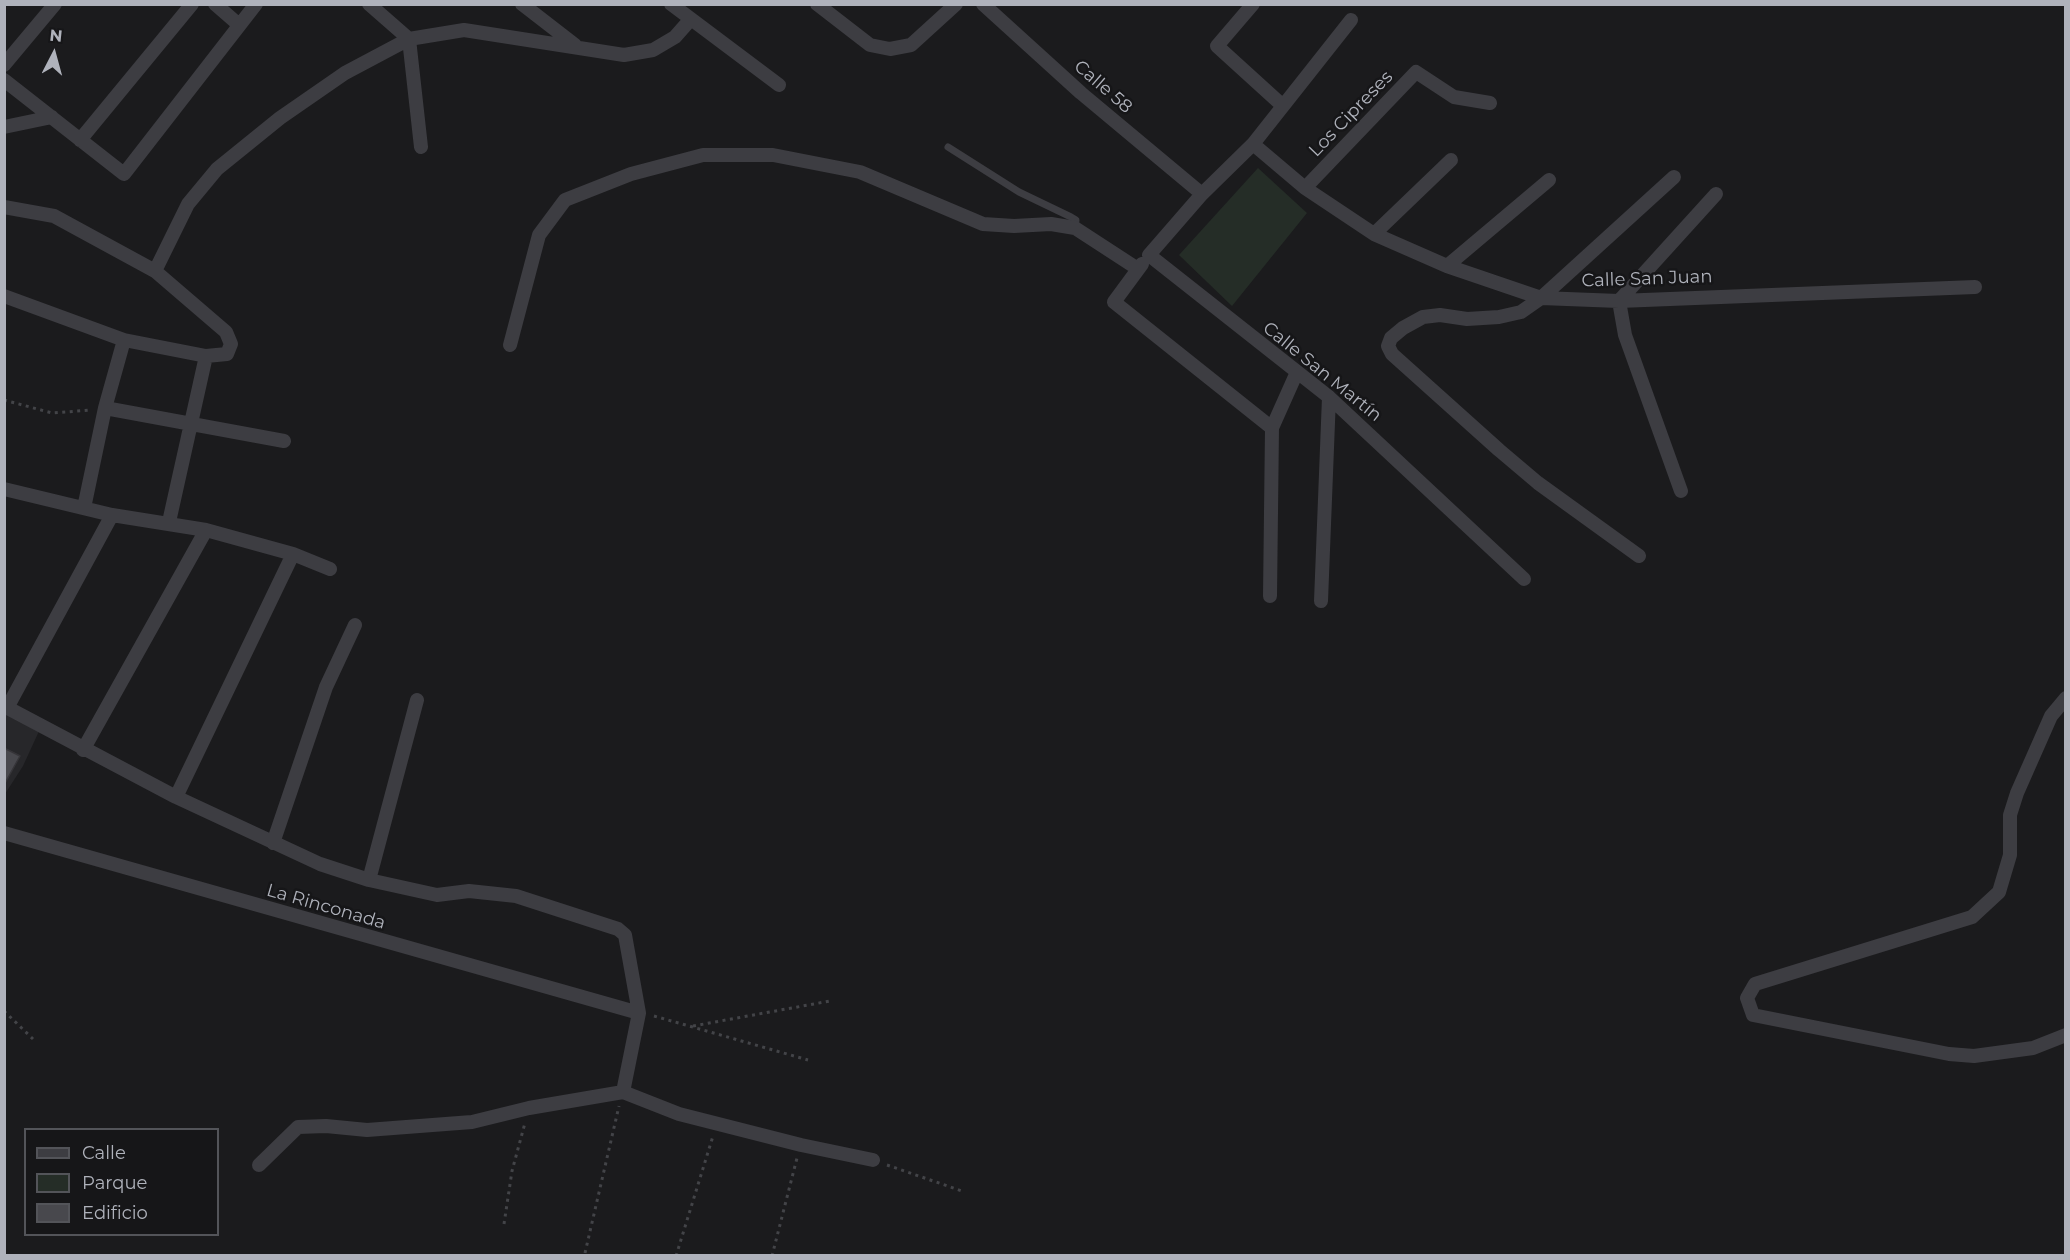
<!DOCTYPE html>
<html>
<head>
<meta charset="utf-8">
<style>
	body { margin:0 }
	#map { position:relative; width:2070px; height:1260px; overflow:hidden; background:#1b1b1d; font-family:Montserrat,sans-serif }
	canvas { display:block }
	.frame { position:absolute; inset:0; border:6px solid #afb2bb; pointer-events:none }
	.legend { position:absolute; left:24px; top:1128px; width:195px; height:108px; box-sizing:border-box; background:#161618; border:2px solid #535459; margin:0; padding:8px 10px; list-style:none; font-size:18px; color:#afb2bb }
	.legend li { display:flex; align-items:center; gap:12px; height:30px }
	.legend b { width:30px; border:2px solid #535459 }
	.north { position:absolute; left:24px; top:24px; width:60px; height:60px; -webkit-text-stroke:4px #161618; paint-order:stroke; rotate:6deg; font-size:16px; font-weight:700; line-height:24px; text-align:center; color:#afb2bb }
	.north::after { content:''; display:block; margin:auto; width:21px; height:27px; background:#afb2bb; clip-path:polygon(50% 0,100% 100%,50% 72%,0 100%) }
</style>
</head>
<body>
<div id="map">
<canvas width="2070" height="1260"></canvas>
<div class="frame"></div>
<ul class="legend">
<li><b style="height:8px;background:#3d3d42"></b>Calle</li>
<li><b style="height:16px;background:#252d27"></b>Parque</li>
<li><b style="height:16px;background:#48484d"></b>Edificio</li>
</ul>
<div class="north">N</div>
</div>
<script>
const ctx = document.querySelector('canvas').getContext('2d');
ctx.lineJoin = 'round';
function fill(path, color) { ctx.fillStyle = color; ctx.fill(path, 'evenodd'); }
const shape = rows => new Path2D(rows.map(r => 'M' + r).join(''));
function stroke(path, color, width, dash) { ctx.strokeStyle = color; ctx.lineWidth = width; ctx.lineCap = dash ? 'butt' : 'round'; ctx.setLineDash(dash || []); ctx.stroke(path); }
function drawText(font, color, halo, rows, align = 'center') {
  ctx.font = font + ' Montserrat,sans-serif'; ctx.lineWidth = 5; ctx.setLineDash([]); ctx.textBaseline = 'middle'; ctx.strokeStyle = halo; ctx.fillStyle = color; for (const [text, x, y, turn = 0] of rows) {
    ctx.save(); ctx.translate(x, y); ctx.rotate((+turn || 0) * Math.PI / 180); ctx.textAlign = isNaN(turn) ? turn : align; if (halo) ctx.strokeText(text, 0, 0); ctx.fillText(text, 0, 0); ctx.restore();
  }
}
const built = shape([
	[5,707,40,729,23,766,5,794]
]);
const green = shape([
	[1258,168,1307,213,1232,306,1179,255]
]);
const building = shape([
	[4,748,20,756,4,785,4,748]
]);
const path = shape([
	[4,400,52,413,91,410],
	[4,1011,33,1039],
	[654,1016,808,1060],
	[693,1026,830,1001],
	[887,1165,962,1191],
	[504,1224,512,1171,525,1123],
	[585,1253,619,1106],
	[676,1256,713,1136],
	[772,1256,797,1158]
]);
const service = shape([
	[948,147,1019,192,1071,217,1076,220,1075,228]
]);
const minor = shape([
	[215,4,238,24],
	[369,4,409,39,421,147],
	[522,4,575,45],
	[671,4,779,85],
	[817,4,870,45,890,49,911,45,956,4],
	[983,4,1081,93,1202,194],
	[1253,4,1217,46,1283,106],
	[4,65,55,4],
	[4,80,124,174,256,4],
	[4,127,52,117],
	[80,140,192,4],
	[1253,144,1351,20],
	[1305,188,1416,72,1454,97,1490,103],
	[4,207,54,216,155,271,226,332,231,344,227,354,206,356,124,340,4,296],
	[1374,234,1451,160],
	[1142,264,1114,302,1272,428],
	[1447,266,1549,180],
	[155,271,188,204,217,169,280,118,345,73,409,39,464,30,624,55,653,50,675,37,690,20],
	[510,345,539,235,565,200,631,174,703,155,773,155,860,172,983,224,1014,226,1051,224,1075,228,1138,269],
	[105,408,284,441],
	[4,489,112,515,206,530,293,554,330,569],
	[1681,491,1625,335,1619,301,1716,194],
	[84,508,105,408,124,340],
	[169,522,206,356],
	[1639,556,1538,483,1499,450,1392,354,1388,346,1391,338,1403,328,1423,317,1440,315,1467,319,1499,317,1521,312,1541,298,1674,177],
	[1524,579,1329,397,1149,255,1202,194,1253,144,1305,188,1374,234,1447,266,1541,298,1619,301,1975,287],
	[1270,596,1272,428,1297,372],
	[1321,601,1329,397],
	[2066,698,2051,716,2017,793,2010,815,2010,855,1999,892,1972,917,1755,984,1747,998,1753,1015,1949,1054,1974,1056,2033,1048,2066,1035],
	[4,706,176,797,320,864,369,880,437,895,469,891,516,896,618,929,625,935,639,1013,623,1092],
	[7,708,112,515],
	[83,750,206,530],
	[176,797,293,554],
	[4,833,639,1013],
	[273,843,326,687,355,625],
	[369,880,417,700],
	[259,1165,298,1127,326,1126,367,1130,472,1122,529,1108,623,1092,679,1114,801,1145,873,1160]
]);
const streetNames = [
	["Calle 58",1103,87,41],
	["Los Cipreses",1351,114,-46],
	["Calle San Juan",1647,279,-2],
	["Calle San Martín",1322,372,39],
	["La Rinconada",326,907,16]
];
fill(built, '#27272a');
fill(green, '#252d27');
fill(building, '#48484d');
stroke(building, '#363539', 1.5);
stroke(path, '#434448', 3, [3, 4.5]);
stroke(service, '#3d3d42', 7);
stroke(minor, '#3d3d42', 14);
drawText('18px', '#afb2bb', '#161618', streetNames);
</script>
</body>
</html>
